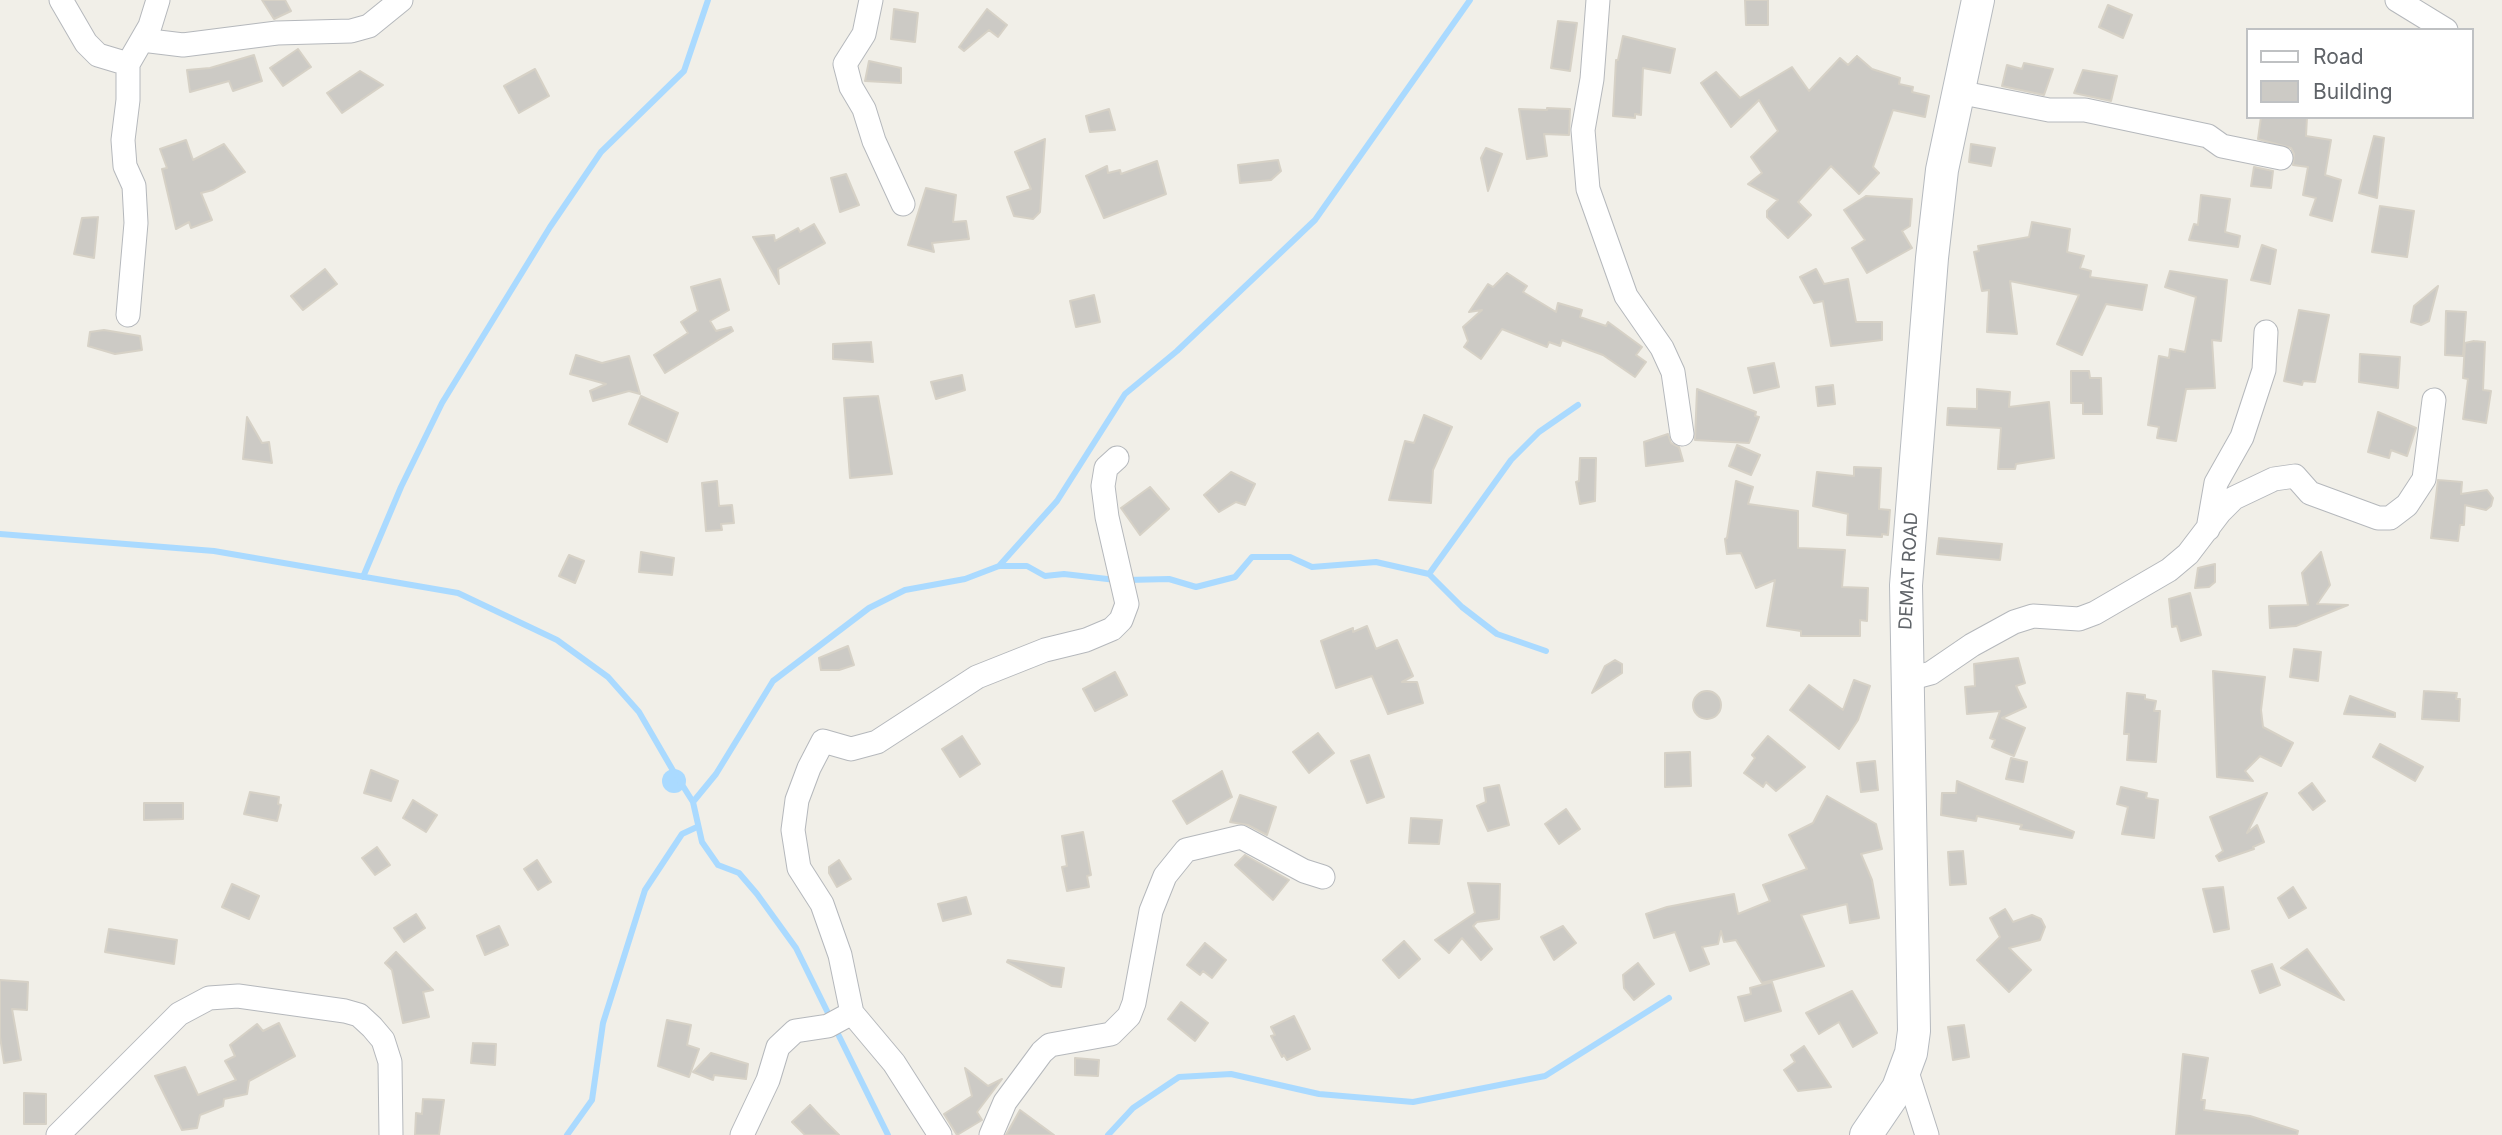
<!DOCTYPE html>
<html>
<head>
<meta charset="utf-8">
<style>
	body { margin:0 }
	#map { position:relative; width:2502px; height:1135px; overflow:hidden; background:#f1efe8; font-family:Inter,sans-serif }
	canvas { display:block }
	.legend { position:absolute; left:2246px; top:28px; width:228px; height:91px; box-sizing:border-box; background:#fff; border:2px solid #bfc1c3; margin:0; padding:9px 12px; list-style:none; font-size:21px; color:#5f6368 }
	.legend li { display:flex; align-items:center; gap:14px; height:35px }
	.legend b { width:35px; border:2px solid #bfc1c3 }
</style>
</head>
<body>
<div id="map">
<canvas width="2502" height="1135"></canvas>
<ul class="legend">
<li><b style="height:9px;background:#fff"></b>Road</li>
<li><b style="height:19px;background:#cccac5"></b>Building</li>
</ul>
</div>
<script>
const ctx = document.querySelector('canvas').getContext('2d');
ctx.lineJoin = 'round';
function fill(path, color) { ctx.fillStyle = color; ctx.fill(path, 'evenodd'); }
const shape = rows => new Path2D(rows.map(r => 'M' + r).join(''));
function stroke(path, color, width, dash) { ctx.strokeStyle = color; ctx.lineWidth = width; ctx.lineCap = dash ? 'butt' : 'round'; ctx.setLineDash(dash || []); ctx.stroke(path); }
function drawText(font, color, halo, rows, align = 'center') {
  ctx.font = font + ' Inter,sans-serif'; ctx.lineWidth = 6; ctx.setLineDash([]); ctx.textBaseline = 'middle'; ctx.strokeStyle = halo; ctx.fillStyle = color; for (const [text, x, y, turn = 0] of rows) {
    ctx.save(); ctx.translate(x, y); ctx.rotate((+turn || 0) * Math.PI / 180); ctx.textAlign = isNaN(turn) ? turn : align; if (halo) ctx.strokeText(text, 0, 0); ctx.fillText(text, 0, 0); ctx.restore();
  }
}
const water = shape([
	'662 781a12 12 0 1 1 24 0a12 12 0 1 1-24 0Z'
]);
const stream = shape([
	[0,534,214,551,458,593,557,640,608,677,639,712,675,774],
	[999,566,1057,501,1125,394,1177,351,1315,220,1470,0],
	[1429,574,1511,460,1539,432,1578,405],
	[363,577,401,487,442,403,550,227,601,152,684,71,708,0],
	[1127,580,1169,579,1196,587,1235,577,1252,557,1290,557,1312,567,1376,562,1429,574,1462,607,1497,634,1546,651],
	[681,783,693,802,702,842,718,865,739,873,757,894,796,948,828,1013],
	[693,802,716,774,773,681,869,608,905,590,965,579,999,566,1027,566,1045,576,1064,574,1116,580],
	[836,1030,888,1135],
	[567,1135,592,1100,603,1023,645,890,682,834,697,827],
	[1108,1135,1133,1108,1179,1077,1231,1074,1319,1094,1413,1102,1545,1076,1669,998]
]);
const building = shape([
	[262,0,285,0,291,11,274,19,262,0],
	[1745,0,1768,0,1768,25,1746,25,1745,0],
	[2108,5,2132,15,2123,38,2099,27,2108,5],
	[894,9,918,13,915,42,891,39,894,9],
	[987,9,1007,25,998,37,989,30,964,51,959,47,987,9],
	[1558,21,1577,23,1570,71,1551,68,1558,21],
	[1623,36,1675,49,1670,73,1643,68,1641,115,1635,114,1635,118,1613,116,1616,60,1618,60,1623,36],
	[298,49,311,67,283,86,270,68,298,49],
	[254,55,262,81,233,91,229,81,190,92,187,70,210,68,254,55],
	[1857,56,1872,69,1900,78,1899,84,1913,87,1912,92,1929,96,1925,117,1893,110,1873,167,1879,173,1859,194,1831,166,1798,202,1811,215,1788,238,1767,217,1767,211,1778,200,1748,184,1762,173,1751,157,1778,131,1759,100,1731,127,1701,83,1716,72,1740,98,1792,67,1809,91,1840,58,1848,65,1857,56],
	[869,61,901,68,901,83,865,81,869,61],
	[2024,63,2053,69,2044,95,2002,86,2007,65,2022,69,2024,63],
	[535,69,549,96,519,113,504,86,535,69],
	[2083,70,2117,76,2111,101,2074,93,2083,70],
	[360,71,383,85,342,113,327,93,360,71],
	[1547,108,1570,109,1569,135,1544,134,1547,156,1527,159,1519,109,1547,110,1547,108],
	[1109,109,1115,130,1090,132,1086,116,1109,109],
	[2261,117,2307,117,2306,136,2331,140,2325,175,2341,180,2332,221,2310,215,2316,198,2303,195,2308,167,2293,165,2294,154,2291,148,2258,139,2261,117],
	[2374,136,2384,138,2377,198,2359,193,2374,136],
	[1045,139,1040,212,1033,219,1014,216,1007,197,1031,189,1015,152,1045,139],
	[186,140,193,160,224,144,245,172,213,190,201,193,212,220,191,228,189,222,176,229,162,169,167,168,160,149,186,140],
	[1971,144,1995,148,1991,166,1969,162,1971,144],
	[1486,148,1502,154,1488,191,1481,158,1486,148],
	[1278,160,1281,171,1271,180,1240,183,1238,165,1278,160],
	[1157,161,1166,194,1104,218,1086,176,1107,166,1108,173,1120,170,1121,174,1157,161],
	[2254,167,2273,171,2271,188,2251,186,2254,167],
	[846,174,859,205,840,212,831,178,846,174],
	[926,188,956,195,953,222,966,221,969,239,932,243,934,252,908,245,926,188],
	[2201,195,2230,199,2225,232,2240,236,2238,247,2189,240,2194,224,2198,225,2201,195],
	[1866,196,1912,199,1910,226,1902,231,1912,248,1867,273,1852,248,1865,240,1844,210,1866,196],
	[2380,206,2414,211,2407,257,2372,252,2380,206],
	[98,217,94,258,74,254,82,218,98,217],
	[2032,222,2070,229,2067,252,2084,256,2080,268,2091,271,2090,277,2147,285,2142,310,2106,304,2082,355,2057,344,2079,295,2010,281,2017,334,1987,332,1989,290,1982,291,1974,252,1979,251,1978,246,2029,237,2032,222],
	[814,224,825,243,778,269,779,284,753,237,774,235,775,241,798,228,800,232,814,224],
	[2262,245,2276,250,2270,284,2251,280,2262,245],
	[325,269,337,284,303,310,291,296,325,269],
	[1816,269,1824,284,1848,279,1856,322,1882,322,1882,340,1831,346,1823,301,1814,303,1800,277,1816,269],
	[2170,271,2227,280,2221,341,2212,340,2215,388,2186,389,2176,441,2157,438,2159,427,2148,425,2159,356,2169,358,2170,349,2185,352,2196,297,2165,287,2170,271],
	[1507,273,1527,286,1523,292,1556,312,1558,303,1582,310,1580,317,1606,326,1608,322,1642,347,1636,355,1646,362,1635,377,1603,355,1562,340,1560,346,1549,342,1547,347,1502,329,1481,359,1464,347,1468,341,1463,327,1482,310,1469,312,1488,284,1493,287,1507,273],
	[720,279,729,310,710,321,716,331,731,327,733,331,665,373,654,355,688,333,681,322,698,311,691,287,720,279],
	[2438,286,2429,321,2421,325,2411,322,2414,306,2438,286],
	[1094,295,1100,322,1076,327,1070,301,1094,295],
	[2299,310,2329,315,2315,382,2303,381,2302,385,2284,381,2299,310],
	[2446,311,2466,312,2463,356,2445,355,2446,311],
	[104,330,140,336,142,350,115,354,88,346,90,332,104,330],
	[2474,341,2485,342,2483,390,2491,391,2486,423,2463,419,2468,379,2463,378,2465,343,2474,341],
	[871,342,873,362,833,359,833,344,871,342],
	[2360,354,2400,357,2398,388,2359,382,2360,354],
	[576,355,602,363,629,356,640,394,629,391,593,401,590,391,606,384,570,374,576,355],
	[1774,363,1779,387,1754,393,1748,368,1774,363],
	[2071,371,2089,371,2090,378,2101,378,2102,414,2083,414,2083,403,2071,403,2071,371],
	[962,375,965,390,936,399,931,382,962,375],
	[1833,385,1835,404,1818,406,1816,387,1833,385],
	[1697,389,1756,412,1755,416,1759,417,1749,443,1695,440,1697,389],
	[1977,389,2010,392,2009,407,2049,402,2054,458,2016,464,2015,469,1998,469,2001,428,1947,425,1948,408,1977,409,1977,389],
	[641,396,678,413,667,442,629,424,641,396],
	[878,396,892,474,850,478,844,398,878,396],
	[2378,412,2416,428,2407,456,2391,450,2389,458,2368,452,2378,412],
	[1424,415,1452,427,1433,470,1431,503,1389,500,1405,441,1414,443,1424,415],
	[247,417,262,443,269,442,272,463,243,459,247,417],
	[1668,434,1671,443,1679,447,1683,461,1646,466,1644,442,1668,434],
	[1737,445,1760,455,1751,475,1729,466,1737,445],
	[1580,458,1596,458,1595,501,1580,504,1576,482,1579,481,1580,458],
	[1854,467,1881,468,1879,509,1890,510,1888,535,1882,534,1882,537,1847,535,1848,514,1813,506,1817,472,1854,476,1854,467],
	[1231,472,1255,484,1245,505,1236,502,1219,512,1204,495,1231,472],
	[2438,480,2462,482,2461,494,2487,490,2493,498,2491,506,2486,510,2465,505,2464,525,2460,525,2458,541,2431,538,2438,480],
	[717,481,719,506,732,505,734,523,721,524,722,530,706,531,702,483,717,481],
	[1736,481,1753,487,1748,504,1798,511,1798,548,1845,550,1842,587,1868,588,1867,621,1860,620,1860,636,1801,636,1801,631,1767,626,1775,580,1756,588,1741,553,1727,554,1725,539,1727,538,1736,481],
	[1150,487,1169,509,1140,535,1121,508,1150,487],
	[1939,538,2002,544,2000,560,1937,554,1939,538],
	[641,552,674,558,672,575,639,572,641,552],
	[2321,552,2330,585,2317,604,2348,605,2296,626,2270,628,2269,606,2308,605,2302,573,2321,552],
	[569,555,584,561,575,583,559,576,569,555],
	[2215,564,2215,582,2209,587,2195,588,2198,568,2215,564],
	[2190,593,2201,635,2181,641,2177,626,2172,627,2169,599,2190,593],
	[1367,626,1376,649,1397,640,1413,676,1402,682,1417,682,1423,703,1388,714,1372,676,1336,688,1321,641,1353,628,1353,632,1367,626],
	[848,646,854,665,839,670,821,670,819,658,848,646],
	[2294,649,2321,652,2318,681,2290,677,2294,649],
	[2018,658,2025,683,2016,686,2026,707,2002,718,2025,728,2014,756,1992,747,1995,740,1990,738,2000,711,1967,714,1965,687,1975,686,1974,664,2018,658],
	[1615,660,1622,664,1622,673,1592,693,1605,666,1615,660],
	[2213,671,2265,677,2261,710,2263,727,2293,743,2281,766,2260,756,2245,771,2253,781,2217,777,2213,671],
	[1115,672,1127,695,1095,711,1083,689,1115,672],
	[1854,680,1870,686,1858,720,1839,749,1790,710,1809,685,1843,710,1854,680],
	'1693 705a14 14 0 1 1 28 0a14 14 0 1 1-28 0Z',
	[2424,691,2457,693,2456,699,2460,699,2459,721,2422,719,2424,691],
	[2127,693,2145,695,2145,699,2156,701,2154,711,2160,711,2156,762,2127,760,2129,734,2124,734,2127,693],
	[2350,696,2395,713,2395,717,2344,714,2350,696],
	[1318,733,1334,753,1309,773,1293,752,1318,733],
	[962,736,980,764,960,777,942,749,962,736],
	[1768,736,1805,767,1776,791,1766,782,1763,787,1744,773,1755,758,1752,755,1768,736],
	[2380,744,2423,767,2415,781,2373,757,2380,744],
	[1690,752,1691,786,1665,787,1665,753,1690,752],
	[1369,755,1384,797,1367,803,1351,761,1369,755],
	[2011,758,2027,762,2023,782,2006,779,2011,758],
	[1875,761,1878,790,1861,792,1857,763,1875,761],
	[371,770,398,781,391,801,364,793,371,770],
	[1222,771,1232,797,1187,824,1173,801,1222,771],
	[1957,781,2074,832,2072,838,2020,829,2022,825,1977,816,1976,821,1941,815,1942,793,1956,793,1957,781],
	[2312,783,2325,801,2313,810,2299,793,2312,783],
	[1499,785,1509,825,1488,831,1477,806,1486,802,1484,788,1499,785],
	[2121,787,2147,793,2146,798,2158,800,2154,838,2122,834,2128,807,2117,804,2121,787],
	[250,792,279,797,278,804,281,805,277,821,244,814,250,792],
	[2267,793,2247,833,2257,825,2264,842,2253,847,2254,849,2219,861,2216,856,2223,851,2210,817,2267,793],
	[1240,795,1276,807,1267,835,1248,825,1230,822,1240,795],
	[1827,796,1876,824,1882,849,1861,854,1872,880,1879,918,1850,923,1847,904,1801,915,1824,966,1762,983,1736,940,1724,942,1721,931,1718,944,1702,947,1709,964,1690,971,1675,932,1654,938,1646,914,1667,907,1734,894,1738,914,1770,901,1763,885,1807,869,1789,835,1813,823,1827,796],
	[413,800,437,815,426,832,403,818,413,800],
	[144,803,183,803,183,819,144,820,144,803],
	[1566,809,1580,829,1559,844,1545,824,1566,809],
	[1411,818,1442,820,1439,844,1409,843,1411,818],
	[1083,832,1091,875,1087,876,1089,887,1067,891,1062,867,1067,866,1062,836,1083,832],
	[377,847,390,865,375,875,362,858,377,847],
	[1963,851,1966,884,1950,885,1948,852,1963,851],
	[1245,855,1289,880,1273,900,1235,865,1245,855],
	[537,860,551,882,538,890,524,869,537,860],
	[839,860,851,879,837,887,829,873,829,867,839,860],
	[1468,883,1500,884,1499,919,1477,922,1473,926,1492,949,1481,960,1462,938,1449,953,1435,940,1475,913,1468,883],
	[232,884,259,896,249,919,222,907,232,884],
	[2223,887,2229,929,2214,932,2203,889,2223,887],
	[2293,887,2306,908,2289,918,2278,898,2293,887],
	[966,897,971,914,943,921,938,904,966,897],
	[2005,909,2013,922,2032,915,2041,919,2045,927,2040,940,2009,948,2031,970,2009,992,1977,960,2000,937,1990,918,2005,909],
	[416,914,425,928,404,942,394,928,416,914],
	[499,926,508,945,485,955,477,936,499,926],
	[1563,926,1576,943,1554,960,1541,937,1563,926],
	[109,929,177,940,174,964,105,952,109,929],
	[1404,941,1420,959,1399,978,1383,960,1404,941],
	[1205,943,1226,960,1212,978,1203,971,1200,975,1187,965,1205,943],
	[2307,949,2344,1000,2281,968,2307,949],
	[396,952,433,990,423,992,429,1017,403,1023,392,970,385,963,396,952],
	[1008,960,1064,968,1061,987,1052,986,1007,962,1008,960],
	[1638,963,1654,984,1634,1000,1624,988,1623,975,1638,963],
	[2272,964,2280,985,2260,993,2252,971,2272,964],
	[0,980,28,982,27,1010,12,1009,21,1060,4,1063,0,1037,0,980],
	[1772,982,1781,1011,1745,1021,1738,997,1751,994,1750,988,1772,982],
	[1852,991,1877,1033,1853,1047,1839,1022,1819,1034,1806,1013,1852,991],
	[1181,1002,1208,1023,1195,1041,1168,1019,1181,1002],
	[1294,1016,1310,1049,1287,1060,1284,1055,1282,1057,1271,1036,1275,1035,1271,1027,1294,1016],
	[667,1020,691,1025,687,1045,699,1049,689,1077,658,1066,667,1020],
	[279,1023,295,1056,249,1081,247,1094,224,1099,223,1106,200,1115,197,1128,182,1130,155,1076,185,1067,198,1095,236,1080,225,1061,235,1056,230,1045,257,1024,263,1031,279,1023],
	[1964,1025,1969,1057,1953,1060,1948,1027,1964,1025],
	[473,1043,496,1044,495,1065,471,1063,473,1043],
	[1804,1046,1831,1087,1798,1091,1784,1070,1795,1062,1791,1055,1804,1046],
	[711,1053,748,1064,746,1079,714,1075,713,1080,693,1072,711,1053],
	[2183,1054,2208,1058,2201,1100,2205,1100,2204,1110,2250,1116,2298,1131,2297,1135,2176,1135,2183,1054],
	[1075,1058,1099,1060,1098,1076,1075,1075,1075,1058],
	[965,1068,988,1086,1002,1079,977,1112,982,1120,957,1135,944,1114,972,1096,965,1068],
	[24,1093,46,1094,46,1124,24,1124,24,1093],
	[423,1099,444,1100,439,1135,415,1135,416,1113,422,1114,423,1099],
	[810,1105,824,1120,839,1135,805,1135,792,1122,810,1105],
	[1020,1110,1054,1135,1006,1135,1020,1110]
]);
const street = shape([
	[61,0,86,43,98,55,128,64],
	[871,0,864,34,845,64,851,87,864,109,874,141,903,204],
	[1598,0,1592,79,1583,130,1588,189,1626,296,1662,348,1673,372,1682,434],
	[2397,0,2446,30],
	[142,40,183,45,277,33,351,31,369,26,401,0],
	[1958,92,2049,110,2085,110,2208,136,2222,146,2281,158],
	[128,315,136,223,134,186,125,166,123,140,128,100,128,64,150,26,158,0],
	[2208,529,2216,483,2242,437,2264,370,2266,332],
	[1905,680,1931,673,1972,645,2014,622,2033,616,2079,619,2095,613,2169,570,2188,554,2220,512,2234,498,2274,479,2295,476,2310,493,2378,518,2390,518,2407,505,2424,479,2434,400],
	[1906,1069,1927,1135],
	[58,1135,179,1014,209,998,238,996,345,1011,359,1015,372,1027,383,1040,390,1062,391,1135],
	[742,1135,768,1080,778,1047,795,1031,828,1026,852,1013],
	[940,1135,894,1063,852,1013,840,955,822,904,799,868,793,830,797,800,809,768,823,741,851,749,877,742,977,677,1045,650,1086,640,1112,629,1121,620,1127,604,1107,517,1103,486,1106,468,1117,458],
	[991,1135,1005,1102,1042,1052,1050,1045,1111,1034,1129,1016,1134,1003,1151,911,1165,876,1186,850,1241,837,1304,871,1323,877]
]);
const secondary = shape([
	[1866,1135,1898,1088,1911,1053,1914,1031,1906,585,1932,258,1942,170,1978,0]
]);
const streetNames = [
	["DEMAT ROAD",1909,571,-87]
];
fill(water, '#aadaff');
stroke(stream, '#aadaff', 6);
fill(building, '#cccac5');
stroke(building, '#d6d1c6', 2);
stroke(street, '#b5b8bc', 25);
stroke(secondary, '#b6babf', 34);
stroke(street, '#fff', 23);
stroke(secondary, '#fff', 32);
drawText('18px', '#5f6368', '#fff', streetNames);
</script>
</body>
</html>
